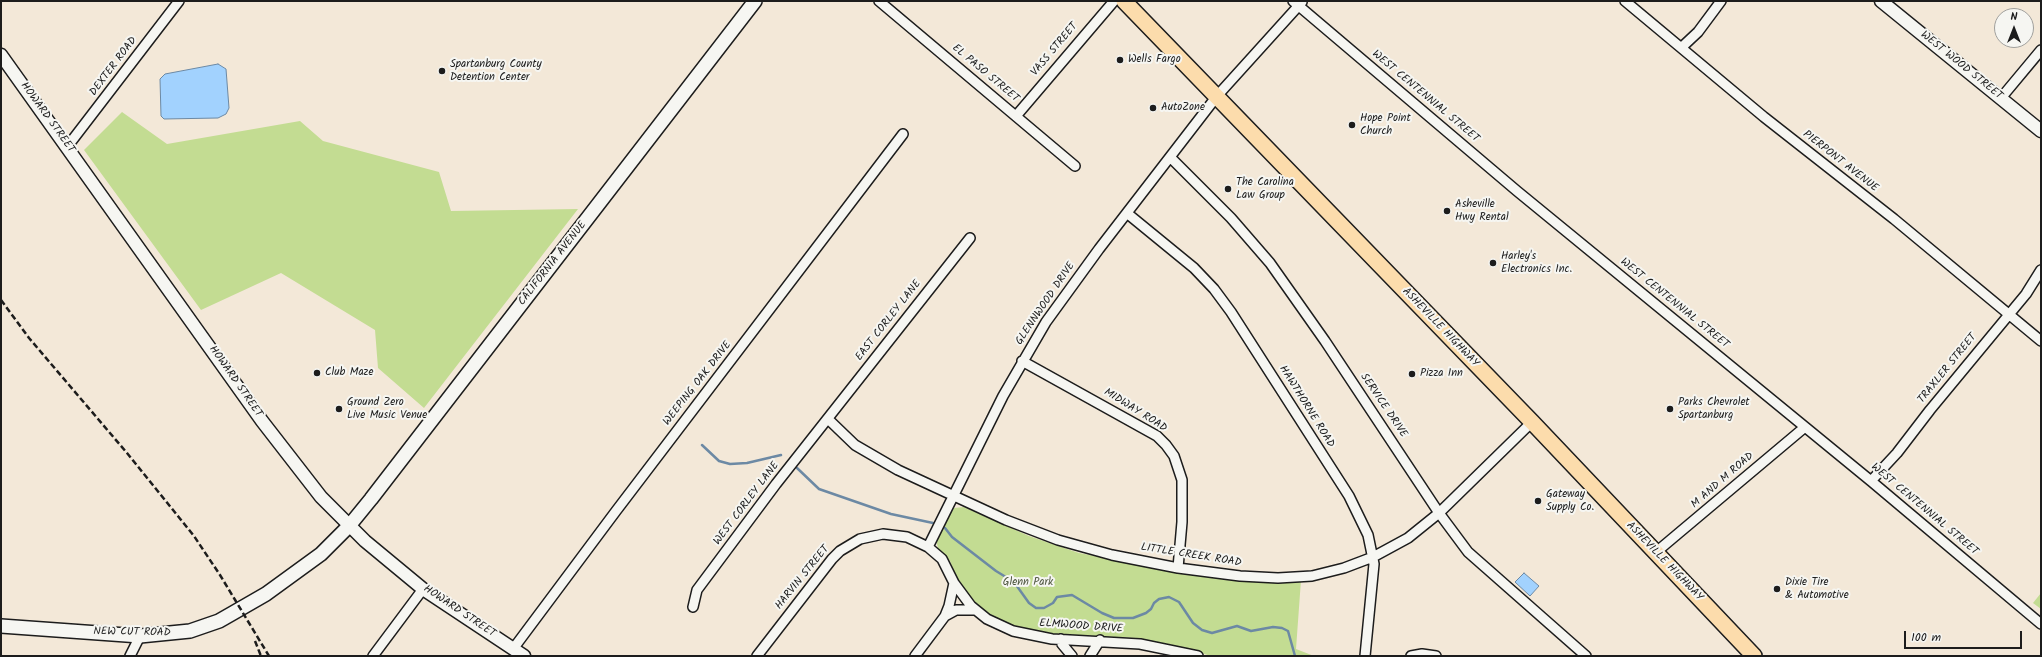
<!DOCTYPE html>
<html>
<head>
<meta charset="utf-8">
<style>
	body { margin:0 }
	#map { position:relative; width:2042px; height:657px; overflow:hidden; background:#f3e8d8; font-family:Kalam,sans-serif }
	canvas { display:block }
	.frame { position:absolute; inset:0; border:2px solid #1c1c1c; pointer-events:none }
	.north { position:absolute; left:1994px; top:8px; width:40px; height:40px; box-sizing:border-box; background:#f6f6f2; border:1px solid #9f9f9c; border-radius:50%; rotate:0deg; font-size:11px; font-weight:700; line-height:16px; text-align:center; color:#1c1c1c }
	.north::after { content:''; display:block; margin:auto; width:14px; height:18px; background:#1c1c1c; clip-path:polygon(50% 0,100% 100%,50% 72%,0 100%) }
	.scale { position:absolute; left:1904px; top:631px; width:118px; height:18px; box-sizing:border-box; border:2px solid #1c1c1c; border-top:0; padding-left:5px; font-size:12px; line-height:14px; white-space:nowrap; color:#1c1c1c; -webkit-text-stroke:3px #f6f6f2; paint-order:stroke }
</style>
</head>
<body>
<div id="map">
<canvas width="2042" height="657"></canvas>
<div class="frame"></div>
<div class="north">N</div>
<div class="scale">100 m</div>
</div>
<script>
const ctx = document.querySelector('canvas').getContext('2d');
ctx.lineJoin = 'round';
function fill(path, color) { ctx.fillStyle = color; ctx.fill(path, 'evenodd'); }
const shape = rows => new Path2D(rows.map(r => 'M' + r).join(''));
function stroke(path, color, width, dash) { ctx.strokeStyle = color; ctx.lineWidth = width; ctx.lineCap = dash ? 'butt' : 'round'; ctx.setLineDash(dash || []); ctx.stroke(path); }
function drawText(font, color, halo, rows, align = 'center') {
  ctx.font = font + ' Kalam,sans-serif'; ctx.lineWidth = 4; ctx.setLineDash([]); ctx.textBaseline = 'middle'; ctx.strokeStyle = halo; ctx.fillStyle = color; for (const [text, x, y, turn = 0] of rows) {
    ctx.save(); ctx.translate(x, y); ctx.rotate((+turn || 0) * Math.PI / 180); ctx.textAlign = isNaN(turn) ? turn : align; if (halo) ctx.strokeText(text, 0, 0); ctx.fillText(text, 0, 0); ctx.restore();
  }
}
const green = shape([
	[122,112,167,144,300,121,323,141,439,172,451,211,578,209,424,408,378,368,375,330,281,273,201,310,84,150],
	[964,507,1029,536,1079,553,1202,576,1256,581,1301,580,1296,649,1314,656,1211,656,1177,646,1137,638,1050,634,1014,627,982,610,967,595,957,579,950,561,938,549,936,538,954,508],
	[2041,593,2041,609,2033,603]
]);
const water = shape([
	[218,64,226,69,229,108,226,114,218,118,164,119,161,116,160,79,165,74,218,64],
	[1524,573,1539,586,1530,596,1515,582,1524,573]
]);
const stream = shape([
	[702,445,719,461,730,464,747,463,781,455],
	[797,468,819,489,891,514,933,523],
	[945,528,952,537,996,571,1014,582,1029,603,1036,608,1044,608,1053,603,1057,597,1072,595,1102,613,1114,618,1133,618,1146,613,1151,609,1154,603,1159,599,1169,597,1179,602,1193,623,1202,630,1212,633,1237,626,1251,631,1273,627,1282,628,1288,631,1295,656]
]);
const minor = shape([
	[879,1,1075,166],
	[1293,1,1517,191,1871,481,2041,624],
	[1625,1,1764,117,1894,219,2041,341],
	[1682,47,1698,32,1721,1],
	[2001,98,2041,50],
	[1016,116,1114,1],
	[67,147,179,1],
	[1171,158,1231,218,1270,263,1325,341,1439,513,1468,552,1586,656],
	[1128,214,1194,268,1214,289,1231,312,1349,496,1368,535,1374,564,1365,656],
	[1022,361,1157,436,1166,445,1174,456,1182,480,1182,522,1178,568],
	[828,419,855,445,898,470,1006,520,1058,540,1112,555,1178,568,1240,576,1278,578,1312,576,1344,568,1373,557,1408,538,1439,513,1532,422],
	[1871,481,1897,453,1930,410,2026,294,2041,270],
	[928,547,1003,396,1046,322,1099,249,1217,96,1302,2],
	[1655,553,1805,427],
	[693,607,697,590,776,484,970,238],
	[945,616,956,610,976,610],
	[1061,639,1062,644,1072,656],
	[513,649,616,511,903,134],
	[130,656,140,636],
	[373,656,423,589],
	[757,656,832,559,840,551,860,539,883,534,907,537,928,547,942,559,954,583,971,606,987,619,1013,631,1052,639,1140,644,1198,656],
	[915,656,945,616,949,606,954,583],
	[1090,656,1100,640],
	[1411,656,1422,654,1436,656]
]);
const tertiary = shape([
	[1881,1,2041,131],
	[1,55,262,421,321,497,365,541,423,589,524,656]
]);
const secondary = shape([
	[1,626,140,636,190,631,219,621,233,613,266,594,321,554,349,526,371,499,755,1]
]);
const primary = shape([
	[1124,1,1532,422,1754,656]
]);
const rail = shape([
	[1,300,29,338,127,453,194,536,220,575,269,656],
	[255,641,261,656]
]);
const markers = [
	[1120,60,4,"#1c1c1c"],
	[442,71,4,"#1c1c1c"],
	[1153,108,4,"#1c1c1c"],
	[1352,125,4,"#1c1c1c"],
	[1228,189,4,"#1c1c1c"],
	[1447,211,4,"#1c1c1c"],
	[1493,263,4,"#1c1c1c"],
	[317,373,4,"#1c1c1c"],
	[1412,374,4,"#1c1c1c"],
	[339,409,4,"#1c1c1c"],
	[1670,409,4,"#1c1c1c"],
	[1538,501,4,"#1c1c1c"],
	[1777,589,4,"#1c1c1c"]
];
const streetNames = [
	["VASS STREET",1055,50,-50],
	["WEST WOOD STREET",1961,66,39],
	["DEXTER ROAD",114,67,-53],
	["EL PASO STREET",985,74,40],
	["WEST CENTENNIAL STREET",1425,97,40],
	["HOWARD STREET",47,118,54],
	["PIERPONT AVENUE",1840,162,38],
	["CALIFORNIA AVENUE",553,264,-52],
	["GLENNWOOD DRIVE",1046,304,-56],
	["WEST CENTENNIAL STREET",1674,304,39],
	["EAST CORLEY LANE",889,321,-52],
	["ASHEVILLE HIGHWAY",1440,328,46],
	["TRAXLER STREET",1948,369,-51],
	["HOWARD STREET",235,382,55],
	["WEEPING OAK DRIVE",698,384,-52],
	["SERVICE DRIVE",1383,406,56],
	["HAWTHORNE ROAD",1306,407,58],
	["MIDWAY ROAD",1135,411,32],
	["M AND M ROAD",1723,481,-41],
	["WEST CORLEY LANE",747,504,-53],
	["WEST CENTENNIAL STREET",1924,510,40],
	["LITTLE CREEK ROAD",1191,556,9],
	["ASHEVILLE HIGHWAY",1664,562,46],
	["HARVIN STREET",803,578,-51],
	["HOWARD STREET",459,612,34],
	["ELMWOOD DRIVE",1081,627,4],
	["NEW CUT ROAD",132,633,1]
];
const poiNames = [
	["Wells Fargo",1128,60],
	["Spartanburg County",450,65],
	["Detention Center",450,78],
	["AutoZone",1161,108],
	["Hope Point",1360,119],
	["Church",1360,132],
	["The Carolina",1236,183],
	["Law Group",1236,196],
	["Asheville",1455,205],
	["Hwy Rental",1455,218],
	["Harley's",1501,257],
	["Electronics Inc.",1501,270],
	["Club Maze",325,373],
	["Pizza Inn",1420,374],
	["Ground Zero",347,403],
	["Live Music Venue",347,416],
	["Parks Chevrolet",1678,403],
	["Spartanburg",1678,416],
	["Gateway",1546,495],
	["Supply Co.",1546,508],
	["Dixie Tire",1785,583],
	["& Automotive",1785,596]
];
const parkNames = [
	["Glenn Park",1028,583]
];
fill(green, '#c3dc92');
fill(water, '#a2d2fe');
stroke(water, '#6c89a4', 1);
stroke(stream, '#6c89a4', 2.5);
stroke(minor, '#1c1c1c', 12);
stroke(tertiary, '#1c1c1c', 15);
stroke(secondary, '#1c1c1c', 16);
stroke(primary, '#1c1c1c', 18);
stroke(minor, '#f6f6f2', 9);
stroke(tertiary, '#f6f6f2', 12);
stroke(secondary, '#f6f6f2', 13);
stroke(primary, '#fcdcac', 15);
stroke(rail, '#1c1c1c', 2.5, [6, 3]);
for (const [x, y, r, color] of markers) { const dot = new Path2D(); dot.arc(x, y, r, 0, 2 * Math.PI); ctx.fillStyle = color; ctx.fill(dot); stroke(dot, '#f6f6f2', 1.5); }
drawText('11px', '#1c1c1c', '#f6f6f2', streetNames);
drawText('11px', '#1c1c1c', '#f6f6f2', poiNames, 'left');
drawText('11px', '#4e563f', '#f6f6f2', parkNames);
</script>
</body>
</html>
